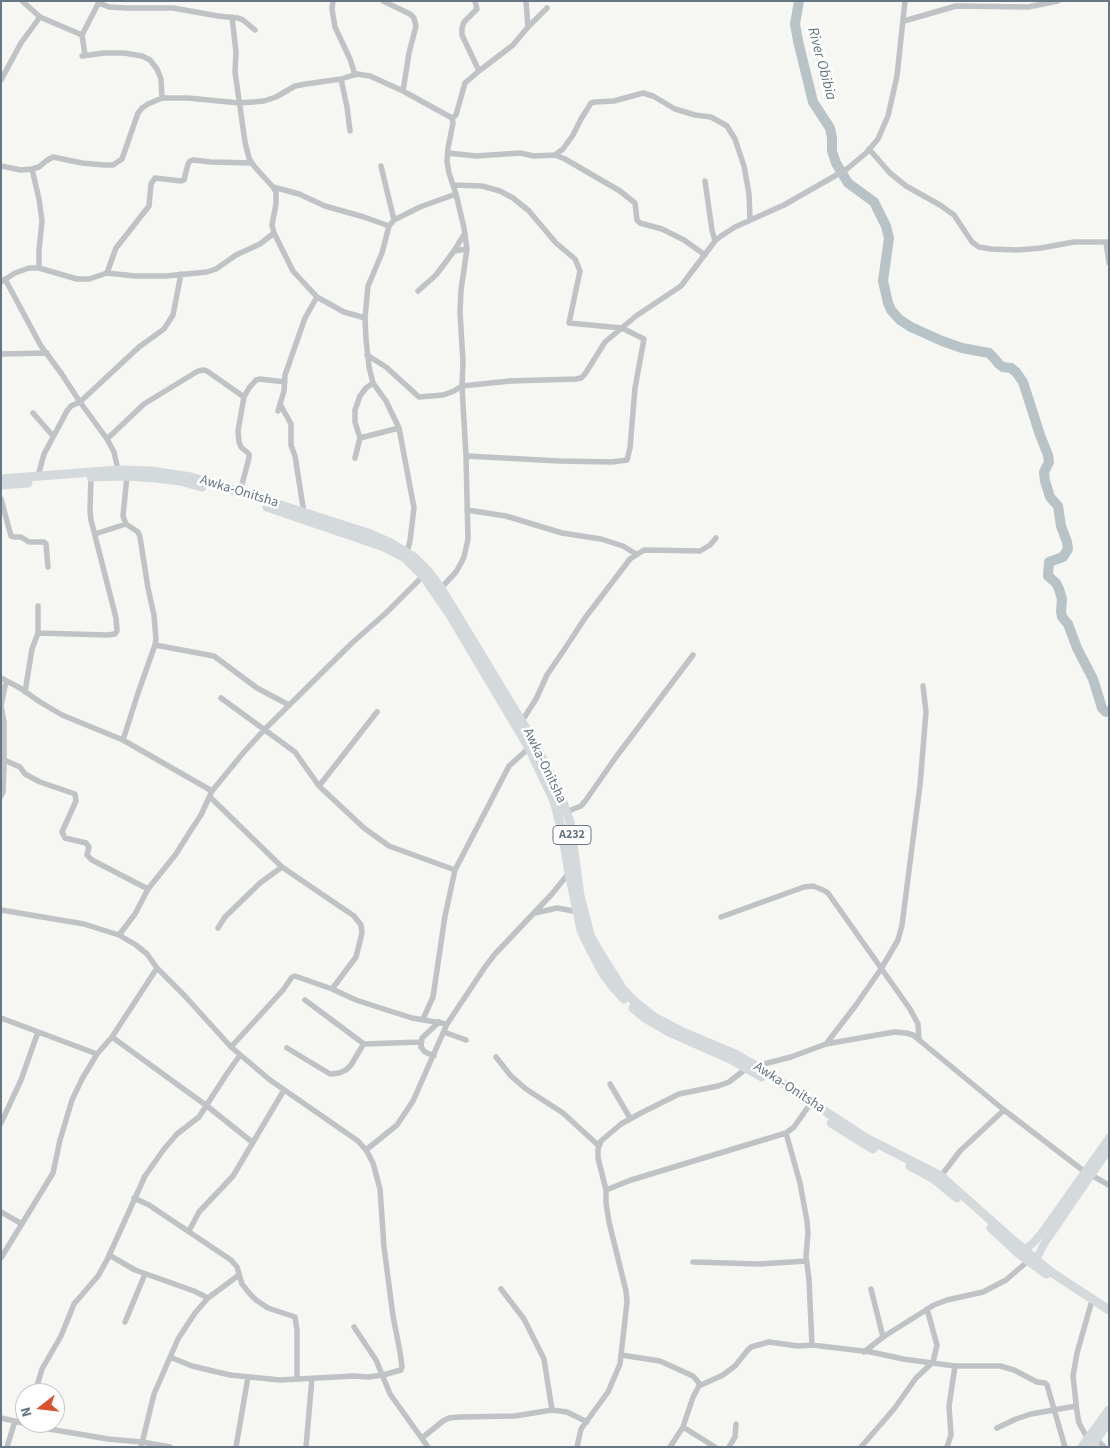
<!DOCTYPE html>
<html>
<head>
<meta charset="utf-8">
<style>
	body { margin:0 }
	#map { position:relative; width:1110px; height:1448px; overflow:hidden; background:#f6f6f2; font-family:"Source Sans 3",sans-serif }
	canvas { display:block }
	.frame { position:absolute; inset:0; border:2px solid #667682; pointer-events:none }
	.north { position:absolute; left:15px; top:1383px; width:50px; height:50px; box-sizing:border-box; background:#fff; border:1px solid #c2c8cd; border-radius:50%; rotate:254deg; font-size:14px; font-weight:700; line-height:20px; text-align:center; color:#667682 }
	.north::after { content:''; display:block; margin:auto; width:18px; height:22px; background:#d9522f; clip-path:polygon(50% 0,100% 100%,50% 72%,0 100%) }
</style>
</head>
<body>
<div id="map">
<canvas width="1110" height="1448"></canvas>
<div class="frame"></div>
<div class="north">N</div>
</div>
<script>
const ctx = document.querySelector('canvas').getContext('2d');
ctx.lineJoin = 'round';
const shape = rows => new Path2D(rows.map(r => 'M' + r).join(''));
function stroke(path, color, width, dash) { ctx.strokeStyle = color; ctx.lineWidth = width; ctx.lineCap = dash ? 'butt' : 'round'; ctx.setLineDash(dash || []); ctx.stroke(path); }
function drawText(font, color, halo, rows, align = 'center') {
  ctx.font = font + ' "Source Sans 3",sans-serif'; ctx.lineWidth = 5; ctx.setLineDash([]); ctx.textBaseline = 'middle'; ctx.strokeStyle = halo; ctx.fillStyle = color; for (const [text, x, y, turn = 0] of rows) {
    ctx.save(); ctx.translate(x, y); ctx.rotate((+turn || 0) * Math.PI / 180); ctx.textAlign = isNaN(turn) ? turn : align; if (halo) ctx.strokeText(text, 0, 0); ctx.fillText(text, 0, 0); ctx.restore();
  }
}
const river = shape([
	[799,1,795,24,798,41,813,102,830,128,832,138,832,151,836,163,848,183,874,202,886,226,889,238,883,281,888,303,891,310,900,320,911,327,942,341,962,348,989,353,993,357,999,364,1003,367,1011,368,1016,372,1023,382,1040,435,1048,455,1049,462,1044,472,1045,481,1050,497,1058,506,1061,526,1067,542,1068,549,1063,557,1049,562,1048,576,1056,583,1059,589,1062,599,1061,611,1062,617,1068,624,1077,648,1093,679,1102,708,1106,712]
]);
const street = shape([
	[22,1,40,17,82,35],
	[333,1,332,9,335,27,350,59,355,75],
	[383,1,410,14,414,18,416,26,409,53,403,91],
	[475,1,477,9,464,22,462,28,462,35,479,71],
	[526,1,528,27],
	[99,3,109,7,127,8,173,8,218,16,238,18,243,20,255,30],
	[232,17,236,52,235,72,245,142,249,158,254,166,273,187,276,192,276,204,272,225,274,233,293,271,317,297,344,312,365,318],
	[904,21,956,6,1028,7,1058,1],
	[85,55,82,35,99,2],
	[82,56,104,53,124,53,142,56,150,60,157,69,161,79,162,98],
	[341,79,347,107,350,131],
	[1,80,21,43,40,17],
	[869,149,890,173,906,186,940,205,954,215,972,242,979,247,991,249,1017,250,1041,248,1074,242,1109,242],
	[448,153,476,156,520,153,534,156,555,155,565,159,620,191,635,203,637,220,640,223,662,229,684,240,705,255],
	[555,155,563,149,573,135,581,119,591,103,595,102,614,101,643,93,653,96,675,109,695,115,711,117,727,126,735,139,744,166,749,194,750,220],
	[1,166,21,170,32,169,39,167,46,161,53,157,82,163,104,165,113,165,122,159,138,113,142,108,148,104,162,98,188,98,239,103,253,102,264,101,276,97,295,86,306,84,341,79,357,74,370,76,403,91,452,118],
	[381,166,394,220],
	[32,169,39,199,42,221,39,250,39,268],
	[705,181,712,230,715,241],
	[453,185,482,186,500,191,513,198,529,211,556,243,575,259,580,271,569,323,622,328,644,339,635,388,630,448,627,460,612,462,560,461,466,456],
	[273,187,299,194,325,206,364,217,389,226],
	[1106,242,1109,263],
	[454,251,465,233],
	[107,273,116,248,149,206,151,184,155,178,181,181,184,180,188,164,190,161,193,160,211,162,252,163],
	[5,279,41,346,61,373,80,402,107,439,114,452,118,470],
	[1,282,15,273,29,268,39,268,77,279,89,279,107,273,135,276,166,276,207,272,216,269,236,255,260,244,274,233],
	[418,291,436,275,454,251,467,249],
	[1,354,47,353],
	[367,355,386,367,419,397,443,395,454,391,462,386,510,381,576,379,581,378,585,374,605,342,636,316,681,286,715,241,721,236,735,227,784,205,847,169,866,153,878,139,888,116,897,76,905,1],
	[280,404,291,424,291,445,295,456,304,513],
	[278,411,284,391,285,375,305,318,317,297],
	[33,413,53,436],
	[360,438,399,428],
	[107,439,144,404,198,371,204,370,207,371,244,397],
	[355,458,360,438,355,422,355,410,360,396,366,388,373,383],
	[38,476,44,454,67,411,71,406,80,402,139,347,164,329,173,315,181,274],
	[240,492,249,458,249,454,241,447,239,442,238,431,244,397,249,388,256,380,260,379,285,382],
	[1,499,11,536,14,537,21,537,29,542,44,542,46,544,48,567],
	[467,510,506,516,562,533,601,539,623,546,636,554],
	[95,534,126,524],
	[407,552,410,541,414,508,399,428,386,401,373,383,369,367,366,339,365,318,368,286,382,253,389,226,394,220,420,207,456,194],
	[441,588,456,572,461,563,464,557,468,539,466,456,462,386,463,362,460,312,461,290,467,249,464,228,456,194,449,173,447,161,448,148,453,123,452,118,456,115,465,83,479,71,513,45,528,27,547,8],
	[38,633,107,635,115,634,117,631,116,618,91,520,90,511,91,477],
	[155,645,214,656,257,688,289,705],
	[1,678,20,688,40,702,62,715,123,740,212,791],
	[25,692,32,649,38,633,38,606],
	[221,698,295,752,319,786,364,828,389,846,455,870],
	[522,721,536,699,547,675,566,647,585,618,630,559,644,550,700,551,710,545,716,538],
	[123,740,138,693,155,645,156,639,154,615,148,588,140,537,138,532,126,524,123,516,127,476],
	[4,760,20,767,25,774,40,782,75,794,76,801,62,832,65,838,86,843,89,847,87,855,92,860,148,889],
	[319,786,377,712],
	[1,796,3,792,4,768,4,722,1,706,6,681],
	[210,797,282,867,354,916,361,925,362,933,356,957,332,989],
	[566,812,581,806,586,800,616,757,693,655],
	[1,910,84,924,119,935,136,945,147,954,157,968,184,995,231,1047,270,1080,358,1141,366,1150,373,1163,380,1189,384,1247,393,1316,400,1352,402,1367,401,1370,383,1375,368,1377,354,1376,280,1380,230,1375,192,1366,170,1357],
	[535,913,557,908,579,912],
	[721,917,804,887,813,886,823,890,828,893,910,1009,918,1024,919,1039],
	[218,928,225,917,260,883,282,867],
	[119,935,135,914,148,889,176,854,191,830,201,815,212,791,244,752,264,730,352,643,386,613,425,574],
	[305,1000,364,1044],
	[1,1018,97,1054],
	[423,1019,433,997,445,916,455,870,509,766,529,748],
	[444,1032,466,1040],
	[112,1037,207,1106,252,1142],
	[826,1044,856,1005,881,969,898,940,902,925,920,785,926,712,923,686],
	[231,1047,283,990,292,977,295,976,332,989,356,1000,393,1012,412,1018,447,1024],
	[287,1048,330,1074,339,1073,346,1070,351,1065,363,1045,364,1044,421,1042],
	[434,1056,425,1052,421,1047,422,1038,439,1022],
	[496,1057,511,1076,526,1089,563,1113,599,1146],
	[756,1066,791,1057,826,1044,894,1032,906,1033,913,1035,1004,1110,1085,1172],
	[610,1084,630,1118],
	[1,1123,21,1080,38,1032],
	[786,1133,800,1183,807,1221,808,1233,806,1256,809,1280,812,1345],
	[366,1150,397,1125,413,1101,447,1024,485,967,495,954,551,895,569,873],
	[1091,1175,1109,1185],
	[941,1176,960,1151,1004,1110],
	[606,1190,631,1180,786,1133,794,1127,808,1107],
	[134,1198,149,1205,231,1260,237,1267,242,1284,250,1294,256,1300,268,1308,295,1317,297,1330,297,1379],
	[1,1212,22,1224],
	[189,1231,199,1212,233,1176,284,1090],
	[109,1255,135,1270,194,1291,208,1298],
	[1,1258,53,1173,60,1140,72,1100,82,1079,97,1054,112,1037,157,968],
	[693,1262,759,1264,807,1261],
	[501,1289,524,1319,544,1359,552,1410],
	[871,1289,883,1337],
	[125,1322,145,1274],
	[354,1327,376,1360,390,1394,428,1447],
	[864,1352,883,1337,934,1305,947,1300,983,1292,1006,1280,1028,1261],
	[621,1355,660,1361,693,1376,699,1383,699,1386],
	[35,1393,42,1369,61,1336,74,1304,98,1276,107,1260,145,1176,164,1149,177,1134,199,1117,226,1075,240,1055],
	[1,1418,49,1429,108,1439,142,1442,170,1447],
	[683,1427,715,1447],
	[997,1428,1016,1419,1031,1414,1076,1406],
	[422,1438,443,1421,449,1418,459,1417,515,1416,552,1410,567,1412,587,1422],
	[1088,1439,1079,1423,1077,1412,1073,1376,1077,1353,1091,1304],
	[1096,1439,1104,1447],
	[7,1447,15,1421],
	[141,1447,154,1394,178,1339,195,1313,208,1298,239,1275],
	[236,1447,248,1377],
	[306,1447,312,1378],
	[577,1447,581,1429,608,1392,620,1364,627,1302,626,1291,609,1222,606,1203,606,1190,598,1158,598,1149,601,1141,621,1124,641,1113,679,1094,718,1086,729,1082,747,1068],
	[670,1447,683,1427,693,1397,699,1386,723,1375,735,1366,747,1351,751,1347,769,1342,798,1346,812,1345,871,1352,903,1359,955,1366,1000,1366,1014,1370,1037,1382,1045,1383,1047,1385,1065,1447],
	[729,1447,735,1437,736,1424],
	[861,1447,894,1409,916,1378,933,1362,937,1345,927,1309],
	[947,1447,951,1435,949,1406,955,1366]
]);
const secondary = shape([
	[1021,1253,1034,1242,1041,1234,1109,1138],
	[1034,1264,1044,1244,1109,1149]
]);
const primary = shape([
	[91,477,127,476,155,478,180,481,202,487],
	[1,479,118,470,151,471,191,477,240,492,371,534,391,543,414,557,428,571,441,588,533,740,545,763,561,797,570,822,580,896,587,923,591,937,600,953,622,988,633,1000,654,1017,685,1033,735,1054,756,1066,866,1138,941,1176,1014,1241,1051,1272,1109,1310],
	[1,485,28,483],
	[267,507,384,547,405,558,423,576,450,615,529,748,554,801,562,831,569,873,581,930,587,943,602,972,613,987,624,999],
	[633,1008,645,1018,671,1033,732,1060,762,1077],
	[831,1123,858,1140,873,1149],
	[910,1166,934,1179,957,1198],
	[991,1228,1019,1254,1046,1274],
	[1082,1447,1109,1410],
	[1091,1447,1109,1421]
]);
const shields = [
	[572,835,38]
];
const shieldNames = [
	["A232",572,835]
];
const streetNames = [
	["Awka-Onitsha",239,492,17],
	["Awka-Onitsha",544,766,64],
	["Awka-Onitsha",789,1088,33]
];
const waterNames = [
	["River Obibia",821,64,75]
];
stroke(river, '#b8c3c7', 10);
stroke(street, '#bfc3c6', 5.5);
stroke(secondary, '#d4d9dc', 8);
stroke(primary, '#d4d9dc', 9);
for (const [x, y, w] of shields) { const box = new Path2D(); box.roundRect(x - w / 2, y - 9.5, w, 19, 4); ctx.fillStyle = '#fff'; ctx.fill(box); stroke(box, '#667682', 1); }
drawText('bold 12px', '#667682', null, shieldNames);
drawText('14px', '#667682', '#fff', streetNames);
drawText('italic 15px', '#62777f', '#fff', waterNames);
</script>
</body>
</html>
